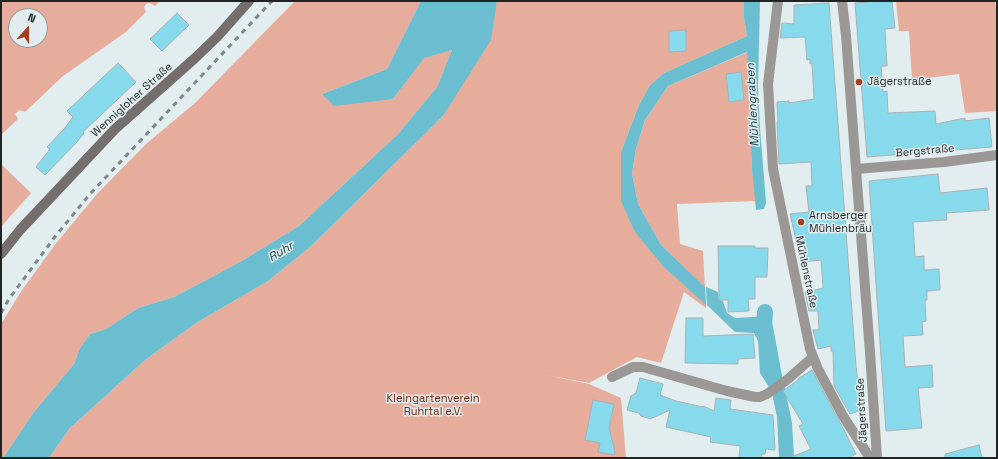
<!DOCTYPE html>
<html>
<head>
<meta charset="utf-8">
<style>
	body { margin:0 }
	#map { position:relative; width:998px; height:459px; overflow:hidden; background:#e2edef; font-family:"Space Grotesk",sans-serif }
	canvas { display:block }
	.frame { position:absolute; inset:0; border:2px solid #1f2324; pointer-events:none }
	.north { position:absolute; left:8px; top:8px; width:40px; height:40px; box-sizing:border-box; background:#e2edef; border:1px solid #949c9e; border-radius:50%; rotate:21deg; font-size:11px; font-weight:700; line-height:16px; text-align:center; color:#1f2324 }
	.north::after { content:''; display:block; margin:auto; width:14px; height:18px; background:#a53d1f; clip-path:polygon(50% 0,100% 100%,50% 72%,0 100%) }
</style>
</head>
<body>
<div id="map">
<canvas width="998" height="459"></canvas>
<div class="frame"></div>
<div class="north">N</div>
</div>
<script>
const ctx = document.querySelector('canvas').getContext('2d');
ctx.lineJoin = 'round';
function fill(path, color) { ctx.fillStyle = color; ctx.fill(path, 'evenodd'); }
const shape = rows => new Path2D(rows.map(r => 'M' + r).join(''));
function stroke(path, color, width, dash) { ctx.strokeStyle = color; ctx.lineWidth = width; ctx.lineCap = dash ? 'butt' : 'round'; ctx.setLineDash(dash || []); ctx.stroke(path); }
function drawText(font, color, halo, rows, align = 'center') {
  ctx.font = font + ' "Space Grotesk",sans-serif'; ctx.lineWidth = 3; ctx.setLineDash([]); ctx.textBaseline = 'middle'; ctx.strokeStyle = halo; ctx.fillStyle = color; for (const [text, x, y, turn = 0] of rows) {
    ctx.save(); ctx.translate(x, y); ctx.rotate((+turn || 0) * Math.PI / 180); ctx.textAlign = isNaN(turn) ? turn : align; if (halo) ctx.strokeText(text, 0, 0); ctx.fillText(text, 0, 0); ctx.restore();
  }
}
const green = shape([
	[1,1,160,1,155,6,149,3,146,4,144,7,146,12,126,32,63,76,25,112,19,110,15,114,18,119,1,135],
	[16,16,40,16,40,40,16,40],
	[295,1,421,1,387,69,322,94,393,99,424,57,452,50,437,87,398,134,299,226,240,262,174,297,138,308,106,329,90,334,80,348,74,364,34,412,3,458,1,458,1,324,22,290,57,242,97,194,146,144,195,103],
	[497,1,744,1,744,18,747,36,664,73,650,85,639,105,621,152,635,232,705,287,661,245,638,204,632,173,636,149,645,120,668,86,748,52,752,170,756,201,677,204,680,244,703,251,706,308,684,292,661,363,637,357,589,383,546,375,589,384,621,398,626,458,49,458,69,429,145,360,196,323,268,281,310,247,443,116,495,9],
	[896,1,995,1,997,15,997,111,965,113,959,74,912,80,909,31,899,31],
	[1,164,31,193,1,227]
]);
const water = shape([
	[421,1,497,1,491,40,443,116,310,247,268,281,196,323,145,360,69,429,49,458,3,458,34,412,74,364,80,348,90,334,106,329,138,308,174,297,240,262,299,226,398,134,437,87,452,50,424,58,393,99,334,106,322,94,387,69],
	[744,1,760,1,758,88,760,128,766,203,764,209,756,210,752,170,747,52,668,86,645,120,636,149,632,173,638,204,661,245,705,287,706,305,663,266,635,232,621,201,621,152,639,105,650,85,664,73,747,36,744,18],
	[706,287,718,292,719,300,723,301,727,313,735,318,771,316,783,381,770,389,760,373,758,341,754,333,735,332,707,305],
	[784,384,792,423,794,458,779,458,777,417,772,393]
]);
const canal = shape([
	[765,337,764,326,765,312]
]);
const building = shape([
	[878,1,892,1,895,28,885,29,887,66,881,66,883,92,887,91,888,113,935,111,936,124,965,118,965,121,989,118,992,147,867,157,855,3,878,1],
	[829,3,856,366,861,410,850,414,834,386,833,351,831,351,831,346,818,349,813,330,819,330,818,311,809,311,805,292,823,288,821,260,801,262,790,214,809,212,806,186,812,186,811,162,779,164,777,122,778,122,777,102,789,101,789,103,814,99,812,63,810,64,810,59,807,60,805,37,780,38,782,23,794,24,794,5,829,3],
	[177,13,189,25,162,51,150,39,177,13],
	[686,30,686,51,669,52,669,31,686,30],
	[118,63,136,82,83,132,84,133,77,142,45,175,36,167,50,149,47,147,64,129,73,117,67,111,118,63],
	[741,72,744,100,729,102,726,74,741,72],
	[938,174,940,193,987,188,989,210,946,213,947,220,913,222,915,257,924,256,924,270,939,269,940,290,927,291,927,300,925,300,926,321,922,322,923,335,903,336,905,367,932,365,933,387,918,388,922,428,886,431,869,181,938,174],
	[718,246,755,246,755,248,768,248,767,277,755,277,755,299,748,299,749,311,728,312,728,300,719,300,718,246],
	[686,318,703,318,703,336,753,334,755,358,738,359,738,364,685,363,686,318],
	[812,370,844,430,856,454,848,458,789,458,811,449,799,426,803,424,783,391,798,380,799,378,812,370],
	[640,378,663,384,660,395,676,401,703,407,703,406,714,411,716,398,731,400,730,409,773,415,775,450,766,449,765,454,762,454,761,458,739,458,740,446,710,442,711,437,666,427,670,410,650,419,641,416,639,413,627,410,631,396,636,393,640,378],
	[593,400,614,404,609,428,614,447,615,455,598,452,600,443,585,440,593,400],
	[979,445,982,458,945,458,945,454,979,445]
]);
const street = shape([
	[778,1,768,84,773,169,810,349,818,369,843,416,870,458],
	[842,1,846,36,856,169,870,352,877,458],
	[856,169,944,162,997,155],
	[612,377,633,367,643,367,727,391,755,397,760,397,767,394,788,379,813,357]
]);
const secondary = shape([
	[1,254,20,230,115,129,194,59,217,37,249,1]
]);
const rail = shape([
	[1,313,9,299,54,238,90,194,272,1]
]);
const markers = [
	[859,82,4,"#a53d1f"],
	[801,222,4,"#a53d1f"]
];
const poiNames = [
	["Jägerstraße",867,82],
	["Arnsberger",809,216],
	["Mühlenbräu",809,229]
];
const streetNames = [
	["Wennigloher Straße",132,100,-42],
	["Bergstraße",925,151,-5],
	["Mühlenstraße",806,272,78],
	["Jägerstraße",862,410,-93]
];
const parkNames = [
	["Kleingartenverein",433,399],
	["Ruhrtal e.V.",433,412]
];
const waterNames = [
	["Mühlengraben",753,105,-93],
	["Ruhr",281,252,-31]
];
fill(green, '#e7ad9c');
fill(water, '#6bbecf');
stroke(canal, '#6bbecf', 16);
fill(building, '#86daeb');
stroke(building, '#a8b2b4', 1);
stroke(street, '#9b9795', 10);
stroke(secondary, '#746e6d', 10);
stroke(rail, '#7f8788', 3, [5, 5]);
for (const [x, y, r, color] of markers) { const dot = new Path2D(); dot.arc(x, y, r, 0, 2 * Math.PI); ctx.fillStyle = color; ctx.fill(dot); stroke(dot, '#e2edef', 1.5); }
drawText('11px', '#1f2324', '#e2edef', poiNames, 'left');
drawText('11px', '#1f2324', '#e2edef', streetNames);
drawText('11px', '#70220a', '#e2edef', parkNames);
drawText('italic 12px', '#153c44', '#e2edef', waterNames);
</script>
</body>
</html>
